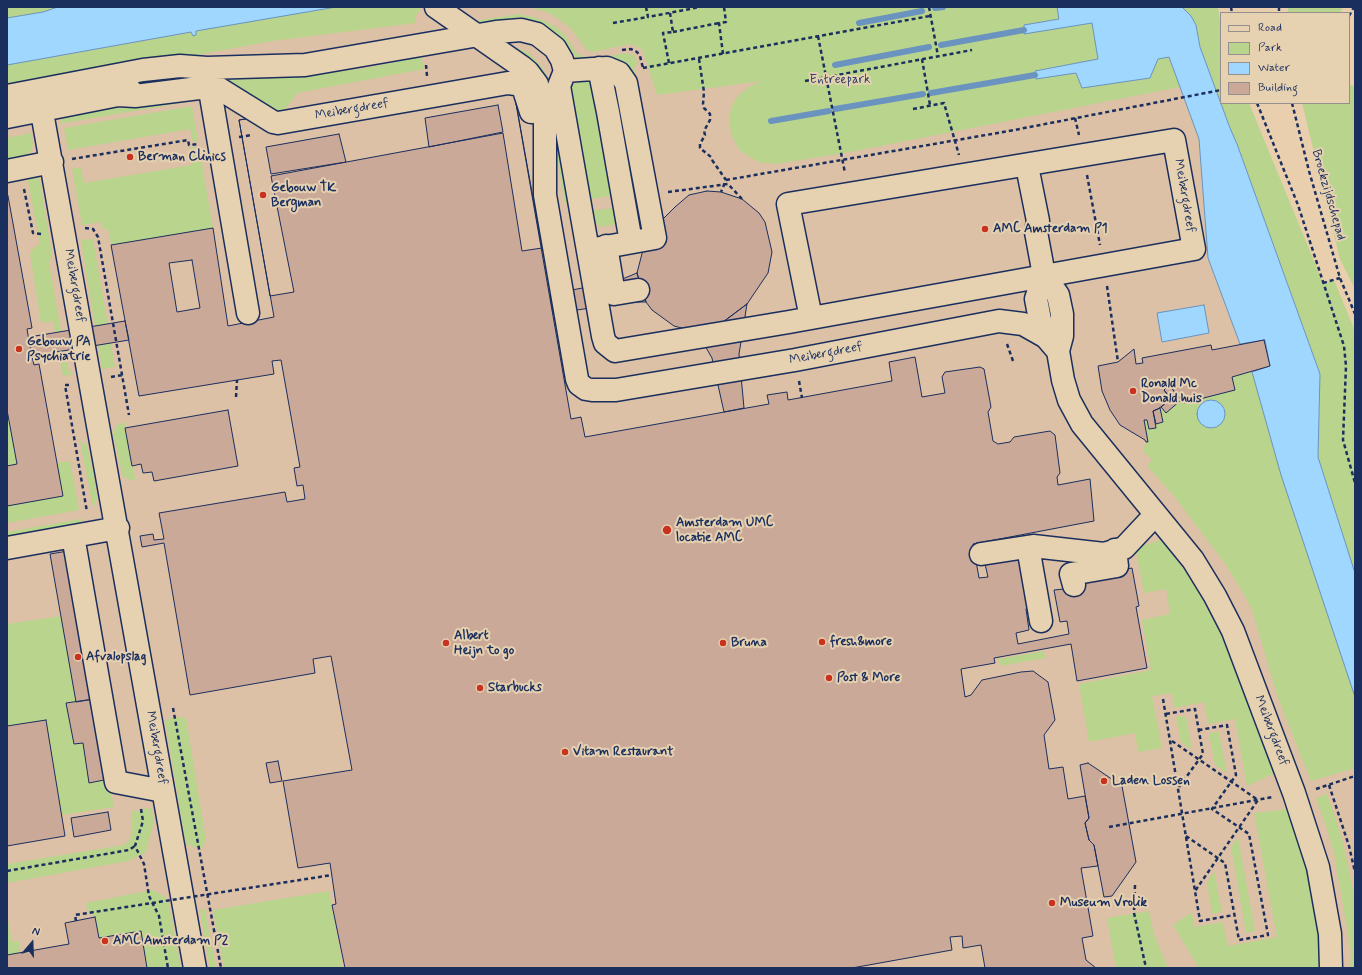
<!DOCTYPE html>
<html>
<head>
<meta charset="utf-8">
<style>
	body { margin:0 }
	#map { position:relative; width:1362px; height:975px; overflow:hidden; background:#e9cfae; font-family:Mynerve,sans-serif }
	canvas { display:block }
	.frame { position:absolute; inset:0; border:8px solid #1b2f5e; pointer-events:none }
	.legend { position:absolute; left:1220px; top:12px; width:130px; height:92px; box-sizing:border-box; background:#e6d1b0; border:1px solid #95908f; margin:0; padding:5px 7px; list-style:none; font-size:12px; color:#1b2f5e }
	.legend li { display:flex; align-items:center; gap:8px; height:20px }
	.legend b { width:20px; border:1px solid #95908f }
	.north { position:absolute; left:12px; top:923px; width:40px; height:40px; -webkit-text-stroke:3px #e6d1b0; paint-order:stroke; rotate:19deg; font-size:11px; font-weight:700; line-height:16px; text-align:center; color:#1b2f5e }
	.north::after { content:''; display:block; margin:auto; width:14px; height:18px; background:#1b2f5e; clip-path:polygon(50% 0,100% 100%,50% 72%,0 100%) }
</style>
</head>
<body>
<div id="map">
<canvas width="1362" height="975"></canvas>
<div class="frame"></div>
<ul class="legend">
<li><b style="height:5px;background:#e6d1b0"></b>Road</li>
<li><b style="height:11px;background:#b9d48c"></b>Park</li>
<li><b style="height:11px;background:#9fd7ff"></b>Water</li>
<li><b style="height:11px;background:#cba998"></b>Building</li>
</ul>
<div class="north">N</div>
</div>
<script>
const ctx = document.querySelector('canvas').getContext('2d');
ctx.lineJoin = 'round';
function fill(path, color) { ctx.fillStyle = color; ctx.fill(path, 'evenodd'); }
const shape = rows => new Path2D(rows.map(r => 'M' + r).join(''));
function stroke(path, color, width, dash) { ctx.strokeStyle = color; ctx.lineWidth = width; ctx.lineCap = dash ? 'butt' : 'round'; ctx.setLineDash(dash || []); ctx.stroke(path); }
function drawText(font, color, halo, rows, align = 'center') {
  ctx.font = font + ' Mynerve,sans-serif'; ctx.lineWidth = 4; ctx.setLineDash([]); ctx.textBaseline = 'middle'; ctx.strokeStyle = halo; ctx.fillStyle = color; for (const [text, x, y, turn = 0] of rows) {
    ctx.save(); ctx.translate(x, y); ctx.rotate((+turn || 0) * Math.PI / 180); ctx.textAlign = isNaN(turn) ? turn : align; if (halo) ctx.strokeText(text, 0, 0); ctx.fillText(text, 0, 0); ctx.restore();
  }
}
const built = shape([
	[78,7,1139,7,1167,27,1355,618,1355,968,7,968,7,37]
]);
const green = shape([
	[7,7,58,7,43,12,7,18],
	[336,7,422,7,415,17,416,23,272,41,7,90,7,65,192,32,193,36,196,35,195,31],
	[529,7,1057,7,1059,19,1024,25,1092,23,1099,59,1035,71,1036,79,1168,57,1180,87,850,152,775,164,758,162,739,150,731,134,729,117,733,103,739,95,750,86,762,81,657,95,643,51,640,48,630,44,593,52,587,50,570,28,560,20,549,13],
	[1182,7,1218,7,1221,28,1221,103,1249,103,1323,283,1334,280,1355,331,1355,573,1318,457,1320,373,1237,144,1230,128,1200,47,1196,25,1191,16],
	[1288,7,1343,7,1340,13,1288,13],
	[518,14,538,18,556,27,564,34,577,53,583,56,596,59,625,53,634,55,638,64,634,67,638,89,581,60,575,56,561,37,545,25,536,21,518,17,476,24,476,21],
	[504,45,512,46,529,53,542,67,546,75,570,203,565,204,544,82],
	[421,57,424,69,297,93,281,115,219,78,311,75,366,68],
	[582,79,591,80,617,195,590,199,571,93,572,86,576,82],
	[1349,84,1355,87,1355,289,1340,259,1302,103,1349,103],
	[192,95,193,101,59,124,66,115,73,113],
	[192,106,198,141,193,142,190,129,68,150,64,128],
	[31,133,33,146,28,156,7,163,7,138],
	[199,147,213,228,111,245,108,229,102,229,101,222,82,225,72,169,81,167,84,183,192,165,189,148],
	[27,176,36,177,40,181,52,255,49,263,68,370,74,374,63,376,53,321,41,323,30,254,34,247,40,245],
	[619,207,618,222,616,224,601,227,594,221,591,211],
	[93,239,115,367,102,369,81,240],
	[1252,372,1281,475,1355,697,1355,768,1311,781,1278,698,1252,610,1245,596,1226,565,1174,496,1147,466,1152,460,1143,451,1146,442,1148,442,1144,420,1147,420,1149,429,1156,428,1156,424,1163,422,1161,407,1166,413,1181,400,1184,403,1235,390,1232,377],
	[7,410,17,464,7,466],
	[125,422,135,477,135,481,123,477,113,433,117,425],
	[80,441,87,445,94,476,97,498,93,508],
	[70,461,79,510,7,523,7,506,57,463],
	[81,519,81,523,77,526,7,537,7,532],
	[1161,540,1189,576,1221,632,1275,773,1247,786,1235,719,1208,724,1204,702,1174,708,1172,693,1152,696,1162,748,1138,752,1135,733,1089,742,1079,684,1151,670,1142,620,1170,614,1166,589,1144,593,1136,551,1141,546],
	[61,616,76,702,66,704,74,744,83,743,89,782,109,779,114,807,62,815,46,720,7,726,7,624],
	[1044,651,1045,658,1000,666,998,659],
	[1186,716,1192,750,1181,742,1176,717],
	[178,717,186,718,206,840,202,848,199,848,187,845,185,839,165,720],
	[1219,732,1227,773,1215,765,1209,733],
	[1327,794,1342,838,1355,898,1355,968,1350,968,1351,951,1334,853,1326,826,1316,798],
	[151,808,154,820,146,852,128,861,7,883,7,864,124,845,130,840,132,825,131,812],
	[1288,809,1308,875,1323,968,1199,968,1173,925,1192,912,1194,927,1223,922,1228,946,1277,937,1254,813],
	[1238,837,1255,931,1246,933,1231,847],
	[1214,871,1222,912,1212,914,1207,882],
	[152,890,164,896,169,904,181,968,147,968,140,931,99,938,95,917,87,910,86,903],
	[329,891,343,968,224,968,213,910],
	[205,909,216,968,210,968,200,910],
	[1149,911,1154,934,1168,968,1116,968,1107,918],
	[8,920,12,942,19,941,20,953,7,955]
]);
const water = shape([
	[58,7,336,7,196,31,196,35,193,36,191,32,7,65,7,18,43,12,58,7],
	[1057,7,1182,7,1191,16,1196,25,1200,47,1230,128,1237,144,1320,374,1318,457,1355,573,1355,697,1281,475,1252,372,1270,366,1265,340,1240,344,1208,258,1199,139,1169,57,1158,59,1150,78,1082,88,1076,73,1036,79,1035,71,1098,59,1092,23,1024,34,1024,25,1059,19,1057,7],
	[1204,305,1209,333,1162,342,1157,313,1204,305],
	'1197 414a14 14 0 1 1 28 0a14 14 0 1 1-28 0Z'
]);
const stream = shape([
	[935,8,943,7],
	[859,23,922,11],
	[941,45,1024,30],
	[835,65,929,47],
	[931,93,1035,75],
	[835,109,923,94],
	[771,121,829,111]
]);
const building = shape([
	[511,75,571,419,581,417,585,437,769,404,767,395,787,392,788,400,892,381,889,362,915,357,922,397,945,393,942,377,945,372,980,367,984,369,991,407,988,412,993,441,998,444,1010,442,1014,437,1050,431,1055,435,1060,473,1057,477,1058,485,1090,479,1094,521,973,544,979,578,988,577,985,564,1020,558,1029,605,1026,609,1029,630,1016,633,1018,644,1069,634,1067,621,1060,622,1054,590,1064,589,1061,572,1083,577,1132,568,1139,606,1136,607,1147,668,1077,681,1071,644,994,658,995,663,961,669,965,697,971,695,982,680,1021,672,1033,671,1048,682,1055,720,1044,735,1049,769,1063,767,1068,799,1085,796,1089,818,1085,823,1089,840,1094,845,1098,866,1081,868,1093,936,1082,938,1086,960,1096,968,985,968,981,945,963,948,962,936,950,937,952,950,852,968,345,968,332,905,336,904,330,863,298,868,283,781,352,770,331,656,313,659,315,673,190,695,164,543,142,547,140,536,153,534,154,540,164,539,159,513,285,492,287,502,305,499,303,485,297,486,294,468,300,467,281,360,272,361,274,374,139,396,111,245,213,228,228,326,274,317,239,120,511,75],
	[192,260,200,308,177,312,169,263,192,260],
	[511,75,542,248,522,251,503,133,271,176,294,292,270,296,239,120,511,75],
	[498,105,503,132,429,147,425,118,498,105],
	[339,134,346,162,271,174,266,147,339,134],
	[707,191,721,192,742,199,759,213,765,222,772,252,768,273,747,304,723,322,697,332,674,326,652,310,646,302,637,273,645,242,661,221,675,207,689,195,707,191],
	[8,196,32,328,27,329,31,353,34,365,39,364,63,496,7,506,7,466,17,464,7,410,7,197,8,196],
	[637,273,646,302,626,302,553,314,550,294,615,282,637,273],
	[747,304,739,354,744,408,724,412,712,358,697,332,723,322,747,304],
	[125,321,129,340,32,356,29,337,125,321],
	[1264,340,1270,366,1232,377,1235,390,1184,403,1169,385,1164,390,1171,399,1158,409,1153,411,1156,428,1149,429,1147,420,1144,420,1148,442,1146,442,1145,440,1120,425,1110,410,1102,391,1098,366,1118,362,1134,349,1136,364,1143,363,1142,358,1211,345,1212,350,1264,340],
	[1169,385,1181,400,1166,413,1161,407,1171,399,1164,390,1169,385],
	[1160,408,1163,422,1156,424,1153,411,1160,408],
	[228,410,238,466,154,481,152,472,143,473,141,464,132,466,125,428,228,410],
	[68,551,94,699,76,702,50,554,68,551],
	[94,699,109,779,89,783,83,743,74,744,66,703,94,699],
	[46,720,65,836,7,846,7,726,46,720],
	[278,761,282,781,270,783,266,763,278,761],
	[1088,763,1122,786,1136,862,1112,896,1104,897,1094,845,1089,840,1085,823,1089,818,1080,765,1088,763],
	[108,812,111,830,74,837,71,818,108,812],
	[95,917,99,938,141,931,147,968,7,968,7,955,69,944,65,923,95,917]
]);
const path = shape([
	[646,7,648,17,700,7],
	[929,7,938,56],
	[1231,7,1232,13],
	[1279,7,1279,13],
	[1349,16,1354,7],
	[613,23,648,17],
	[673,32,719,23],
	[818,36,845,173],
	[622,50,631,49,637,52,640,56,643,68],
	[723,54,719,23,726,22,724,7],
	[699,59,704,92,703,104,704,108,710,114,710,120,704,131,705,135,700,144,700,148,711,157,712,160],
	[922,59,930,105],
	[669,63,663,33,673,32,670,13],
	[426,65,427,76],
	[643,68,930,16],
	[805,81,972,50],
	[1257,103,1298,205,1344,346,1346,366,1343,440,1355,483],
	[1292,103,1309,171,1340,278,1355,314],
	[913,109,944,103,959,155],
	[1075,118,1079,135],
	[1009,131,1221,90],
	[239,137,252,135],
	[72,159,188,140,189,145,198,144],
	[1087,175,1100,245],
	[24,189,33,233,42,234],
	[668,192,728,184,742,199],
	[85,228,93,229,98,237,129,415],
	[1323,283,1340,278],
	[1107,286,1118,362],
	[1007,344,1013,361],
	[111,377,123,375],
	[799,381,802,398],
	[69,385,65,385,87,512],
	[236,397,237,380],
	[1163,699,1200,921,1234,915],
	[173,708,221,968],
	[1166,714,1195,709,1203,754,1179,787],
	[1172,741,1258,800,1195,891],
	[1329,785,1349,846,1355,872],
	[1316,789,1355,776],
	[141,809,143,821,135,846,144,864,149,896,159,916,168,968],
	[1109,827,1273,797],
	[1186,836,1225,863,1239,940,1268,935,1249,834,1212,809,1236,775,1227,725,1199,730],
	[7,871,129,850,135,846],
	[1135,885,1134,913,1146,968]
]);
const minor = shape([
	[436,7,522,67,528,72,537,84,545,123,545,195,577,379,579,384,586,389,592,390,616,390,795,360,999,321,1023,324,1046,337,1058,351,1063,380,1069,400,1082,424,1193,560,1215,596,1233,631,1294,793,1318,867,1330,934,1331,968],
	[599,68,608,112,631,242],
	[565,71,607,68,619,73,626,83,655,238,589,250],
	[207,73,248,313],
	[38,90,195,968],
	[118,95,135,96,215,86,273,122,278,123,508,83,516,84,523,87,531,112],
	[7,96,143,70,180,66,207,68,305,65,496,32,521,30,537,34,555,48,562,60,565,71,559,86,603,336,605,343,615,351,789,322,1194,249,1174,140,788,204,811,318],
	[7,117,118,95,131,91],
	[1027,166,1038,221,1036,232,1044,275,1058,295,1062,314,1062,336,1058,351],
	[7,171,52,162],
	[606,246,614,294,638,290],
	[1044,275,1036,299,1040,320,1046,337],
	[73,536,116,782,163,791],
	[1028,547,1041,621],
	[7,548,118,528],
	[981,554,1033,546,1104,554,1124,548,1155,515],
	[1074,585,1071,574,1117,566,1115,550]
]);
const pathBridge = shape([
	[712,160,726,180,721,192],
	[726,180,1009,131],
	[76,921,75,915,332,875]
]);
const markers = [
	[130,157,4,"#c8321e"],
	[263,195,4,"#c8321e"],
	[985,229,4,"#c8321e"],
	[19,349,4,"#c8321e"],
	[1133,391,4,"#c8321e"],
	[667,530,5,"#c8321e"],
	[822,642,4,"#c8321e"],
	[446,643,4,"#c8321e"],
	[723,643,4,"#c8321e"],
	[78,657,4,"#c8321e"],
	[829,678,4,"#c8321e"],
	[480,688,4,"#c8321e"],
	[565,752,4,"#c8321e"],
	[1104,781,4,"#c8321e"],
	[1052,903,4,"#c8321e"],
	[105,941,4,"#c8321e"]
];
const parkNames = [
	["Entreepark",840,80]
];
const streetNames = [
	["Meibergdreef",352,110,-10],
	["Broekzijdschepad",1328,195,74],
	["Meibergdreef",1184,196,80],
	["Meibergdreef",74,286,80],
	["Meibergdreef",826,354,-11],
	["Meibergdreef",1271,731,69],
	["Meibergdreef",156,748,80]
];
const poiNames = [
	["Berman Clinics",138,157],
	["Gebouw TK",271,188],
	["Bergman",271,203],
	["AMC Amsterdam P1",993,229],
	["Gebouw PA",27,342],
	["Psychiatrie",27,357],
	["Ronald Mc",1141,384],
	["Donald huis",1141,399],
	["Amsterdam UMC",676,523],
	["locatie AMC",676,538],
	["Albert",454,636],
	["Heijn to go",454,651],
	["fresh&more",830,642],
	["Bruna",731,643],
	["Afvalopslag",86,657],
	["Post & More",837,678],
	["Starbucks",488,688],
	["Vitam Restaurant",573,752],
	["Laden Lossen",1112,781],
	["Museum Vrolik",1060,903],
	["AMC Amsterdam P2",113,941]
];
fill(built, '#dcc1a6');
fill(green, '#b9d48c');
fill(water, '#9fd7ff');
stroke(water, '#6a94bf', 1);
stroke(stream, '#6a94bf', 6);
fill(building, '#cba998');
stroke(building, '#1b2f5e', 1);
stroke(minor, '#1b2f5e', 25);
stroke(path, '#1b2f5e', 2.5, [4, 3]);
stroke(minor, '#e6d1b0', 22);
stroke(pathBridge, '#1b2f5e', 2.5, [4, 3]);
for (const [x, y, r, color] of markers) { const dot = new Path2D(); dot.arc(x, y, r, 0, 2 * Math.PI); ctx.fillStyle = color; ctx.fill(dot); stroke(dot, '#e6d1b0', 1.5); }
drawText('13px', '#2b4063', '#e6d1b0', parkNames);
drawText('13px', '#1b2f5e', '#e6d1b0', streetNames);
drawText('bold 13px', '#1b2f5e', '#e6d1b0', poiNames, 'left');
</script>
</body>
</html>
